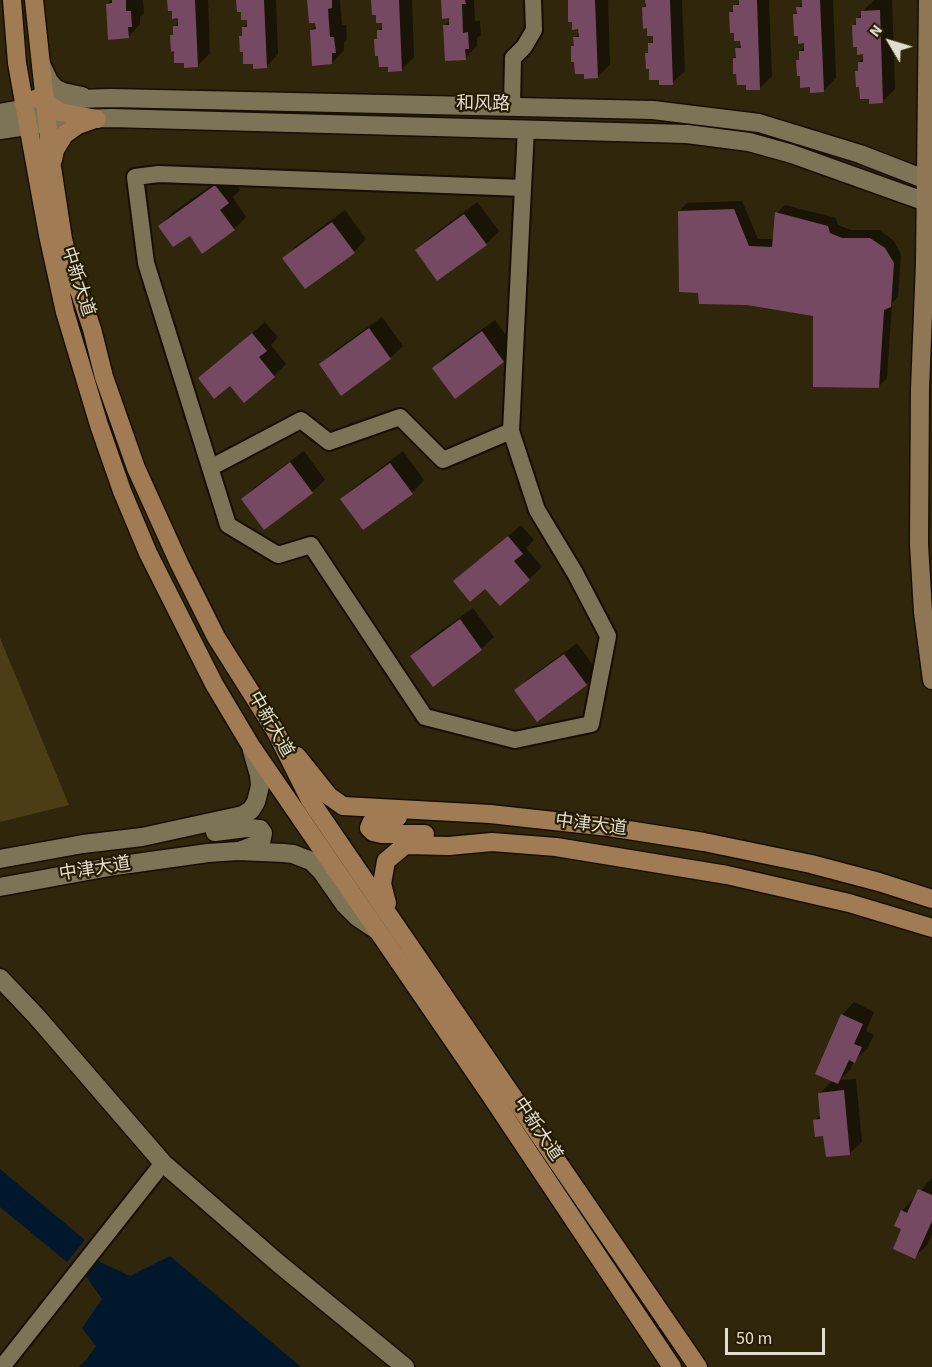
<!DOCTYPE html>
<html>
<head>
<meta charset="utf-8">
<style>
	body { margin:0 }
	#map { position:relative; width:932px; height:1367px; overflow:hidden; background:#2f260c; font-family:"Source Sans 3",sans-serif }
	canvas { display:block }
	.north { position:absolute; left:860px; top:12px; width:60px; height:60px; -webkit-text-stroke:4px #251d03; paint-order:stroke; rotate:308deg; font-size:16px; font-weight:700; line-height:24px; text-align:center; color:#e3ddce }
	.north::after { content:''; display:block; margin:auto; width:21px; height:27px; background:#e3ddce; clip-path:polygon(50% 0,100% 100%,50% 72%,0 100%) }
	.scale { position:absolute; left:725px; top:1328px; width:100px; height:27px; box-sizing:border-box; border:3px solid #e3ddce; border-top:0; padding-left:8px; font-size:18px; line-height:21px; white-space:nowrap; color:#e3ddce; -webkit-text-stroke:4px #251d03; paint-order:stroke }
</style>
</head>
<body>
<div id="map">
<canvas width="932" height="1367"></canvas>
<div class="north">N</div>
<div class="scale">50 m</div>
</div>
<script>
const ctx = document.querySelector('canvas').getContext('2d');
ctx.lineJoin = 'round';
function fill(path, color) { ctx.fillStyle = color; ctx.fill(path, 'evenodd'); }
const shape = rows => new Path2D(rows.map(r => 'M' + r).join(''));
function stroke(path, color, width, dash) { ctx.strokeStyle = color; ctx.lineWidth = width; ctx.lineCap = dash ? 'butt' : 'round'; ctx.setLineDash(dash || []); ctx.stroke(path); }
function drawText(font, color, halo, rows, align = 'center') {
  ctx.font = font + ' "Source Sans 3","Noto Sans SC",sans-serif'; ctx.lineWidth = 4.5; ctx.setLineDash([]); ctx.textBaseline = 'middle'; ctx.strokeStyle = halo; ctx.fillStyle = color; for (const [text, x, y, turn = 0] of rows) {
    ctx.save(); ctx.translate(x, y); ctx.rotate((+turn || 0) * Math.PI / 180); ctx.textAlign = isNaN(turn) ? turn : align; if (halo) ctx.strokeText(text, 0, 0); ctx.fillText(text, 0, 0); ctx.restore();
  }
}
const green = shape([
	[0,638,69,805,0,822]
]);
const water = shape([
	[0,1169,85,1240,67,1262,0,1207],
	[170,1256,262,1334,301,1367,79,1367,87,1359,96,1346,82,1328,102,1299,86,1276,98,1261,130,1276]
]);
const shadow = shape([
	[111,0,143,0,144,13,140,17,140,24,128,37,107,4],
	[169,0,208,0,210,53,197,66,172,36,175,33,174,27,179,21,179,17],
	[238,0,276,0,278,54,266,67,254,62,244,51,240,37,243,34,243,28,248,23,248,18],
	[309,0,340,0,342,25,346,25,347,39,344,43,344,50,332,63,311,30,317,24],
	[373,0,412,0,414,57,401,70,389,65,376,40,379,37,378,31,384,26],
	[443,0,474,0,475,21,480,21,481,35,477,38,477,46,465,58,444,26,450,20],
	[570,0,608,0,610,64,598,77,572,47,575,44,575,37,580,32],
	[647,0,682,0,685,71,672,83,660,79,647,53,649,51,649,44,655,39,644,7],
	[740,0,769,0,772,76,760,88,748,83,738,72,734,58,737,55,737,49,742,44,731,12],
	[804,0,833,0,836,78,823,91,811,86,798,61,801,58,800,51,805,46,795,15],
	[874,0,892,0,895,89,882,102,871,97,857,72,860,69,859,62,865,57,854,26,863,11],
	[229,173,240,190,233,197,246,217,234,229,190,233,160,226,172,213],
	[742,201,758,239,775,239,777,213,785,205,836,218,838,225,851,230,879,230,893,240,901,254,898,297,892,303,887,378,879,386,814,315,699,292,679,211,687,203],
	[477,202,499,231,486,244,438,279,417,250,429,238],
	[345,210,366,239,354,252,284,258,296,246],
	[382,317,403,346,390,358,321,365,333,352],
	[495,320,516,349,503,361,434,368,446,355],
	[265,322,278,337,271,345,286,364,274,376,230,384,200,378],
	[304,451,325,480,312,492,243,499,255,487],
	[403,451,424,480,412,493,364,528,342,499,355,487],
	[521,525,534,540,526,548,542,567,529,579,486,587,455,581],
	[473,608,494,637,481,649,412,656,424,643],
	[577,643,598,672,586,684,516,691,529,678],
	[854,1002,874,1012,866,1031,874,1035,867,1049,854,1061,850,1070,840,1080,856,1079,862,1142,849,1154,825,1134,815,1120,821,1114,819,1094,833,1080,842,1015],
	[932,1178,932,1234,927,1245,914,1258,903,1228,902,1211]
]);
const building = shape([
	[112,0,126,0,126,11,131,11,132,27,128,27,129,38,108,40,106,4,112,3],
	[167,0,195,0,198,67,184,68,184,63,174,63,174,51,171,52,170,35,173,35,173,26,178,26,178,18,172,19,172,11,168,11],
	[236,0,264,0,267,68,253,69,253,64,243,64,243,52,240,52,239,36,242,36,242,27,247,27,247,20,241,20,241,12,237,12],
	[307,0,332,0,332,8,328,9,330,37,334,37,336,53,332,53,332,64,312,66,310,30,316,29,315,23,309,23],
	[371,0,399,0,402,71,388,72,388,67,379,67,378,56,375,56,374,39,377,39,377,30,382,30,382,23,376,23,376,15,372,15],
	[441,0,465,0,466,4,462,4,463,33,468,32,469,49,465,49,466,60,445,61,443,25,449,25,449,18,442,19],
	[568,0,595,0,598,78,584,79,584,74,575,74,574,62,571,62,571,46,574,46,573,37,579,37,578,29,572,30,572,22,568,22],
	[645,0,670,0,673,85,659,85,659,80,649,80,649,69,646,69,645,53,648,53,648,43,653,43,653,36,647,36,647,28,643,29,642,7,646,7],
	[739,0,757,0,760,90,746,90,746,85,737,85,736,74,733,74,733,58,736,58,735,48,741,48,740,41,734,41,734,33,730,33,729,12,733,12,733,5,739,5],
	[802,0,820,0,824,92,810,93,810,87,800,88,800,76,797,76,796,60,799,60,799,51,804,51,804,43,798,44,798,36,794,36,793,14,797,14,796,7,802,7],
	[880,10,883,103,869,104,869,99,860,99,859,87,856,87,855,71,858,71,858,62,863,62,863,54,857,55,857,47,853,47,852,25,856,25,856,18,861,18,861,11],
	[215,185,229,203,220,210,235,230,202,254,190,236,173,247,158,226],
	[734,209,749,246,772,247,775,212,828,226,830,233,842,238,870,238,885,248,894,263,891,307,884,310,879,388,813,387,813,316,747,305,699,304,698,293,679,292,678,211],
	[464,214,487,245,437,281,415,250],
	[332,222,355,253,305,289,282,258],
	[369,328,391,359,341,396,319,364],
	[482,331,504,362,455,399,432,368],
	[252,333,267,351,259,357,275,377,244,403,230,386,214,399,198,378],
	[290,462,313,493,264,530,241,499],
	[390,463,413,494,363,530,340,499],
	[508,536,523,554,514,561,530,580,500,606,485,589,470,602,453,581],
	[460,619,482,650,433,687,410,656],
	[564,654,587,685,537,722,514,690],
	[841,1014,863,1024,854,1044,862,1047,855,1063,849,1060,838,1084,815,1074],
	[844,1090,850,1155,826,1157,823,1136,815,1137,813,1120,820,1119,818,1093],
	[918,1189,932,1195,932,1221,915,1259,893,1249,901,1229,894,1226,901,1210,907,1213]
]);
const minor = shape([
	[512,106,513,58,524,47,534,30,533,0],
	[523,188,159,174,135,177,146,263,228,525,278,555,311,545,425,717,515,740,591,724,608,636,575,573,537,510,511,431,523,188,526,129],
	[210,468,301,420,329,442,400,417,443,460,511,431],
	[2,1367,163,1163]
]);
const tertiary = shape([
	[41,64,49,81,55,88,63,92,82,96],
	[0,113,77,99,111,98,653,110,759,123,860,154,932,182],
	[0,130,73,119,111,118,687,134,749,142,792,154,932,204],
	[215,832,246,828,260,829,263,833,261,843,242,850],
	[0,859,83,844,142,837,243,815,251,810,256,802,260,786,259,775,252,751],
	[0,887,115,866,208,853,238,851,284,853,293,854,311,861,322,872,345,905,357,917,375,929],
	[0,978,37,1017,163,1163,278,1263,405,1367]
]);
const secondary = shape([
	[928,0,925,263,920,389,919,544,923,612,932,680]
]);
const primary = shape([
	[12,0,17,63,25,108,48,235,65,312,99,425,122,491,148,553,214,684,251,746,491,1096,672,1367],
	[34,0,52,167,63,239,71,274,80,293,92,329,104,377,136,468,179,563,216,637,276,732,310,800,698,1367],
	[37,98,60,112,97,119],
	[53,160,55,150,64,135,78,125,95,119],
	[297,756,329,796,343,806,490,814,609,827,704,842,811,864,879,882,932,899],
	[398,817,376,820,371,823,369,828,373,832,382,834,425,834],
	[387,903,382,884,386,861,405,845,449,846,492,842,556,847,727,875,849,903,932,928]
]);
const streetNames = [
	["和风路",483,105,1],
	["中新大道",77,282,72],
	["中新大道",270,725,60],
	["中津大道",591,826,7],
	["中津大道",95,870,-9],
	["中新大道",537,1130,56]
];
fill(green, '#4b3d15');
fill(water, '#00172c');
fill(shadow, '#0007');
fill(building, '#754962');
stroke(minor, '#170f00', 20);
stroke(tertiary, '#170f00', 21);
stroke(secondary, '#170f00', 21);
stroke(primary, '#170f00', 21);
stroke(minor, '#7d7357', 16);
stroke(tertiary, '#7d7357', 18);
stroke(secondary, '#8f7756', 18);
stroke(primary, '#a17b54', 18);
drawText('18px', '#e3ddce', '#251d03', streetNames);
</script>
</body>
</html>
